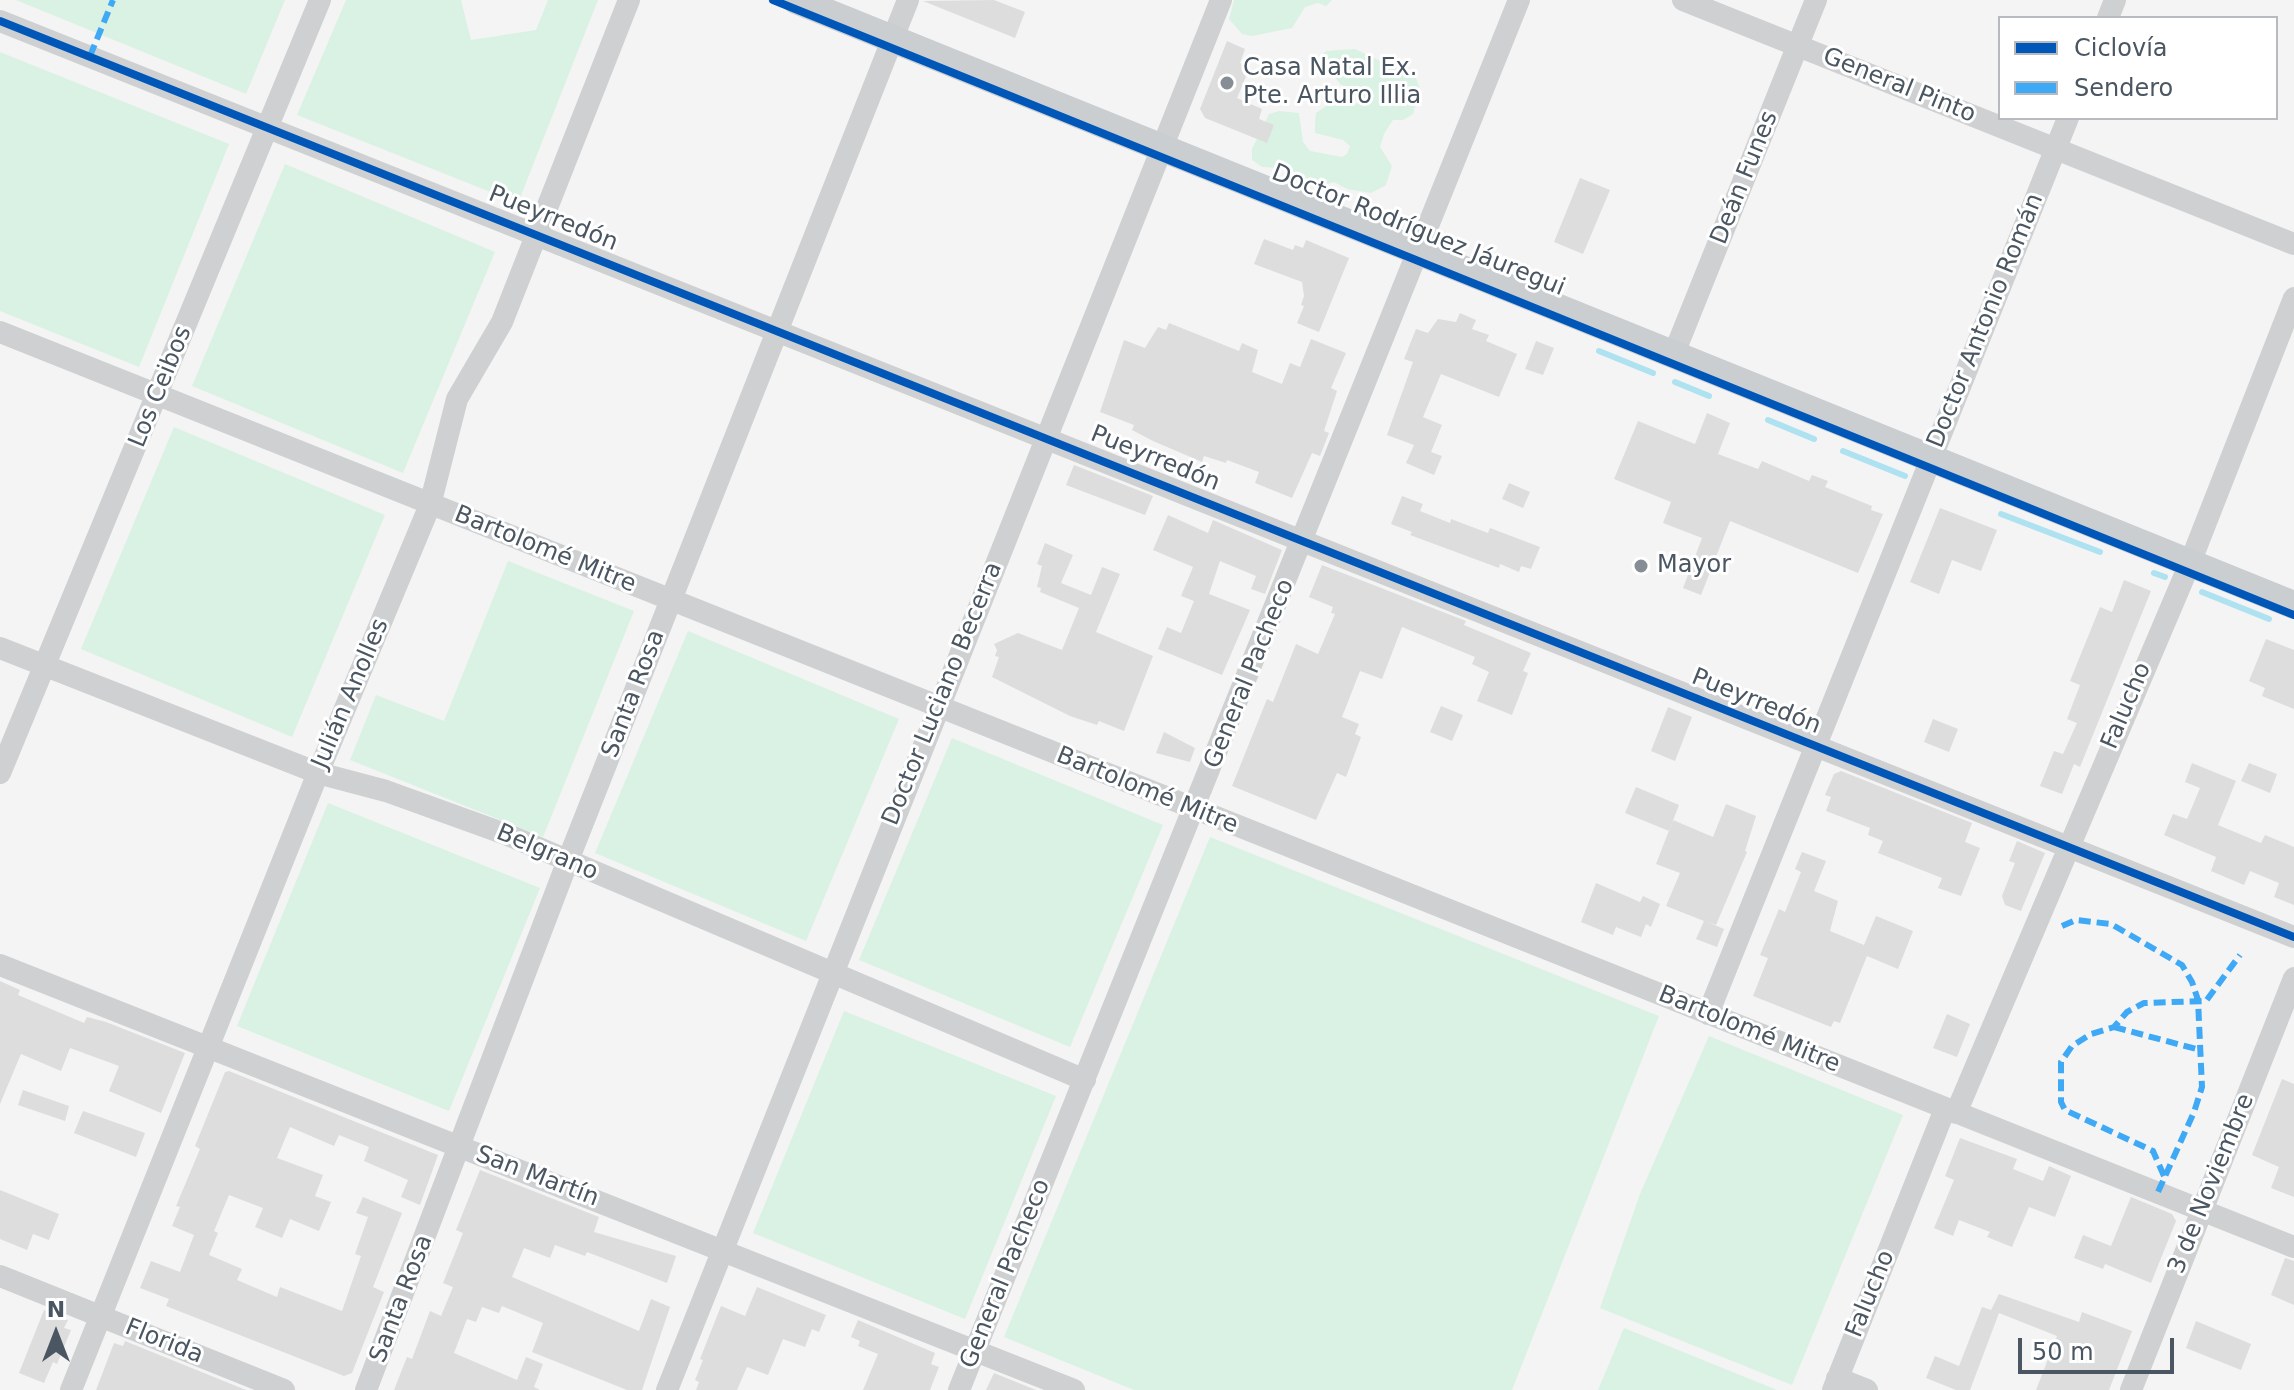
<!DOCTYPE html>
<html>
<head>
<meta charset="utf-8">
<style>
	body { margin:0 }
	#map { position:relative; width:2294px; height:1390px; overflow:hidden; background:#f4f4f4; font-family:"DejaVu Sans",sans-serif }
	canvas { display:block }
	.legend { position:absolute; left:1998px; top:16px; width:280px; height:104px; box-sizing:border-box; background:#fff; border:2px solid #b7bbc0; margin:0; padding:10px 14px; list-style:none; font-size:24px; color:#4a5661 }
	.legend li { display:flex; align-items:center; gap:16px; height:40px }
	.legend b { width:40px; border:2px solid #b7bbc0 }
	.north { position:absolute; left:16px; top:1294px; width:80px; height:80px; -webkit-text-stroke:6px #fff; paint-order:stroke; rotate:0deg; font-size:22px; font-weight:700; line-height:32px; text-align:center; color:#4a5661 }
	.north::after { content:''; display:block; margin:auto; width:28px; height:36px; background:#4a5661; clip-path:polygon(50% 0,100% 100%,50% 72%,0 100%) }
	.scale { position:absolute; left:2018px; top:1338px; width:156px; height:36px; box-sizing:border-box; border:4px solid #4a5661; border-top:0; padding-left:10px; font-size:24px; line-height:28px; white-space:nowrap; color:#4a5661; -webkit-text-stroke:6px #fff; paint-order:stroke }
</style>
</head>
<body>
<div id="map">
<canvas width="2294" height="1390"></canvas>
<ul class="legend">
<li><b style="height:10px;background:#0057b8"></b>Ciclovía</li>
<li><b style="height:10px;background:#3fa9f5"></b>Sendero</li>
</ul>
<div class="north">N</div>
<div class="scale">50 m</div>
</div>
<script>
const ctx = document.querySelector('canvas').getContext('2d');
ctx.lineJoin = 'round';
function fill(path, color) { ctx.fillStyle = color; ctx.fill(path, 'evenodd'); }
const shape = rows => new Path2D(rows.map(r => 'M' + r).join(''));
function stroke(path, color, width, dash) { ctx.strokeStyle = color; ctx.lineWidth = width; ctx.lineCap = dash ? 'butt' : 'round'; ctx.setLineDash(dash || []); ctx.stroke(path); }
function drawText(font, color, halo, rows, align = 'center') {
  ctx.font = font + ' "DejaVu Sans",sans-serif'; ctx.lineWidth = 6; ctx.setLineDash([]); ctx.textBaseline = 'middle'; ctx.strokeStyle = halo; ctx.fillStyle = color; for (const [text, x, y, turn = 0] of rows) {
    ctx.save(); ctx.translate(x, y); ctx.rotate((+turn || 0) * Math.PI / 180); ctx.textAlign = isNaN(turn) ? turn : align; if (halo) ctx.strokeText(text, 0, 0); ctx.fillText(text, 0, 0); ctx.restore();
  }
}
const green = shape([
	[16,0,285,0,246,94],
	[346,0,461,0,471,40,536,30,548,0,598,0,518,203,297,115],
	[1234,0,1332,0,1326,6,1318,3,1305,7,1292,28,1252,36,1242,34,1229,19],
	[1355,49,1416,78,1420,89,1413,114,1403,120,1393,120,1384,134,1380,147,1392,166,1386,185,1371,193,1347,189,1334,182,1320,186,1301,181,1283,160,1277,168,1262,167,1252,160,1252,149,1269,114,1279,111,1299,113,1303,142,1310,151,1342,157,1347,154,1350,146,1343,140,1315,133,1315,124,1316,113,1329,104,1345,106,1363,102,1358,94,1340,84,1320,57,1326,51],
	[0,52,229,144,139,367,0,311],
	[285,164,495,252,403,473,192,386],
	[174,427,385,515,292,737,81,649],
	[508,561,634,611,543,837,350,760,376,695,444,721],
	[688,631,899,719,806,941,595,853],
	[952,738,1163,825,1070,1047,859,960],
	[328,803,540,888,449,1111,237,1026],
	[1210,837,1659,1016,1512,1390,1134,1390,1004,1337],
	[844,1011,1056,1096,965,1319,753,1233],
	[1709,1036,1903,1115,1792,1385,1600,1308,1640,1194],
	[1624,1328,1777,1390,1598,1390]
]);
const stream = shape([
	[1599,351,1653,373],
	[1675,382,1709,396],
	[1768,420,1814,439],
	[1843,451,1905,476],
	[2001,514,2100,552],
	[2154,573,2165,577],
	[2202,592,2269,619]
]);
const building = shape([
	[994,0,1025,12,1015,38,923,1],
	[1227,41,1245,49,1240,63,1250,67,1237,98,1262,109,1259,119,1274,125,1267,143,1205,118,1200,109],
	[1580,178,1610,190,1583,254,1554,242],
	[1264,239,1293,250,1295,245,1303,248,1306,240,1349,258,1319,332,1297,323,1304,306,1301,305,1304,296,1302,282,1254,264],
	[1460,313,1476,320,1472,329,1489,335,1486,341,1517,354,1499,397,1441,374,1423,417,1442,425,1431,452,1442,456,1434,475,1406,463,1414,445,1387,435,1413,362,1404,359,1416,329,1428,333,1438,319,1456,322],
	[1169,323,1239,351,1242,343,1258,350,1252,372,1282,384,1290,363,1300,367,1311,339,1346,353,1331,388,1337,391,1324,431,1329,433,1320,456,1312,453,1292,498,1255,483,1259,472,1227,460,1226,463,1204,456,1202,462,1153,441,1132,430,1134,425,1100,412,1124,340,1145,348,1158,327,1166,330],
	[1536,341,1554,348,1543,375,1525,369],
	[1707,413,1730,423,1718,454,1758,469,1762,461,1809,481,1812,475,1828,481,1825,487,1872,506,1871,510,1883,514,1858,573,1730,521,1701,595,1683,588,1702,538,1663,523,1671,502,1614,479,1638,421,1695,444],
	[1074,465,1153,496,1145,515,1066,485],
	[1509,483,1530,492,1523,508,1502,499],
	[1402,496,1423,504,1420,511,1450,523,1451,519,1488,533,1490,528,1540,547,1531,569,1521,566,1519,572,1500,564,1499,568,1410,535,1412,532,1391,524],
	[1940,508,1997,530,1981,571,1952,560,1939,594,1910,582],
	[1168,515,1208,533,1213,520,1282,550,1265,594,1251,589,1256,576,1220,561,1209,594,1250,610,1222,675,1158,649,1167,627,1181,633,1194,601,1181,596,1193,567,1153,550],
	[1045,543,1073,555,1061,583,1091,595,1102,567,1120,574,1096,632,1153,656,1124,731,1099,721,1097,725,1070,716,992,677,999,657,995,656,997,650,994,644,1018,633,1062,650,1079,608,1040,592,1041,588,1037,587,1042,566,1037,564],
	[1322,565,1466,621,1464,625,1531,653,1523,671,1528,673,1512,715,1477,701,1489,672,1472,664,1475,657,1402,627,1382,679,1360,671,1342,717,1359,724,1355,734,1361,737,1346,777,1337,773,1316,820,1232,786,1267,699,1273,702,1296,644,1318,654,1335,614,1331,613,1333,607,1309,597],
	[2124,580,2151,591,2080,767,2074,764,2062,794,2040,786,2054,751,2063,754,2077,723,2067,719,2080,685,2070,681,2100,607,2112,612],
	[2266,639,2294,650,2294,709,2262,696,2265,688,2249,681],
	[1441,706,1463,715,1452,741,1430,732],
	[1668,707,1692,717,1675,761,1651,751],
	[1933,719,1958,729,1949,752,1924,742],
	[1164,732,1195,748,1190,762,1156,753],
	[2192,763,2236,781,2218,825,2261,843,2265,835,2294,847,2294,905,2274,897,2279,883,2250,871,2244,885,2211,871,2216,857,2164,835,2173,814,2187,819,2200,788,2185,782],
	[2249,763,2277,774,2270,793,2241,781],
	[1841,771,1972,823,1965,842,1980,848,1961,896,1938,888,1942,878,1878,853,1883,841,1868,835,1870,828,1826,811,1831,797,1825,795,1834,774],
	[1636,787,1679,805,1669,831,1625,813],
	[1726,804,1756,816,1745,851,1747,852,1716,925,1705,921,1724,929,1717,947,1696,939,1704,921,1666,906,1680,873,1656,864,1673,820,1713,837],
	[2017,841,2045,853,2021,911,2005,905,2002,896,2015,863,2009,861],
	[1802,852,1826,861,1814,891,1838,901,1830,931,1864,945,1876,916,1913,931,1898,969,1867,956,1840,1023,1834,1021,1831,1027,1753,996,1768,958,1760,955,1779,909,1785,912,1801,872,1795,869],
	[1596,883,1640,902,1643,896,1660,904,1651,927,1646,924,1641,937,1616,927,1613,935,1581,922],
	[0,981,20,990,18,995,84,1023,87,1017,106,1022,185,1053,161,1113,109,1091,119,1066,70,1048,61,1071,21,1054,0,1104],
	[1947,1014,1970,1024,1957,1057,1933,1048],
	[229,1071,438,1155,420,1205,401,1197,408,1180,364,1161,369,1147,339,1135,334,1146,290,1127,277,1158,323,1175,315,1196,331,1202,319,1231,290,1219,282,1238,255,1227,263,1208,229,1195,214,1231,218,1233,209,1255,242,1269,237,1280,277,1297,280,1287,342,1311,361,1256,355,1254,368,1217,356,1213,363,1197,402,1213,373,1287,384,1292,352,1373,344,1376,166,1306,169,1299,140,1288,151,1261,180,1272,194,1235,172,1226,180,1207,176,1206,200,1149,195,1146,225,1072],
	[2282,1079,2294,1084,2294,1197,2271,1188,2279,1167,2252,1155],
	[23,1090,69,1106,65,1121,18,1105],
	[83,1111,145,1133,136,1157,74,1133],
	[1960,1138,2017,1159,2013,1169,2043,1181,2049,1166,2071,1176,2055,1217,2029,1207,2012,1247,1987,1237,1990,1232,1959,1220,1953,1236,1934,1228,1954,1180,1945,1176],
	[480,1170,599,1217,594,1232,676,1256,667,1283,587,1252,585,1256,555,1245,550,1258,524,1248,512,1277,639,1331,651,1299,670,1307,642,1390,627,1390,532,1352,543,1323,502,1306,499,1313,482,1307,476,1322,467,1319,454,1353,517,1380,526,1357,543,1364,534,1387,540,1390,394,1390,407,1357,412,1359,430,1311,441,1316,453,1287,443,1283,463,1233,456,1230],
	[0,1190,59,1214,49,1240,33,1234,27,1250,0,1239],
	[2131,1197,2172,1214,2176,1221,2151,1283,2105,1264,2103,1269,2074,1258,2083,1235,2111,1246],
	[2285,1258,2294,1261,2294,1305,2271,1295],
	[757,1287,826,1315,819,1332,812,1329,805,1347,783,1339,768,1375,747,1367,737,1390,696,1390,699,1382,695,1380,703,1360,700,1359,721,1306,745,1316],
	[1999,1294,2079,1322,2082,1312,2132,1331,2109,1390,2036,1390,2057,1336,1999,1313,1970,1390,1956,1390,1926,1378,1935,1356,1959,1366,1982,1307,1991,1310],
	[44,1310,68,1320,64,1328,71,1330,57,1364,53,1362,44,1383,19,1373],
	[858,1320,935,1353,931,1364,939,1367,930,1390,863,1390,878,1354,858,1346,860,1341,851,1337],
	[2196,1321,2251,1344,2241,1370,2186,1348],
	[125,1341,246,1390,96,1390,114,1343,123,1346],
	[994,1373,1036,1390,986,1390]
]);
const minor = shape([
	[1683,0,2294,244],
	[2108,18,2115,0],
	[0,21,2294,937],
	[0,332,2294,1247],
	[1673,356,1816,0],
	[0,648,318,773,386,791,508,835,1085,1080],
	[0,773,320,0],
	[0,965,1074,1390],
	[1708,1014,2068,118],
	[1956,1113,2190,563,2294,298],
	[0,1276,284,1390],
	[1837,1378,1867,1390],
	[71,1390,318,773,430,505,457,399,502,322,629,0],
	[366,1390,567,863,908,0],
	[667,1390,1221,0],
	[959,1390,1519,0],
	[1833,1390,1945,1109],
	[2131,1390,2294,978]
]);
const major = shape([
	[796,0,2294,605]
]);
const quiet = shape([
	[90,56,113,0],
	[2062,926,2076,920,2111,924,2182,965,2192,982,2198,1000,2202,1087,2194,1112,2158,1192],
	[2114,1027,2200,1050],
	[2164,1176,2153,1151,2065,1110,2061,1102,2061,1062,2072,1046,2091,1034,2114,1027,2127,1012,2144,1003,2206,1001,2240,955]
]);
const cycleway = shape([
	[773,0,2294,615],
	[0,21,2294,937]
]);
const markers = [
	[1227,83,8,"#868d94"],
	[1641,566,8,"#868d94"]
];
const poiNames = [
	["Casa Natal Ex.",1243,69],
	["Pte. Arturo Illia",1243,97],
	["Mayor",1657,566]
];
const streetNames = [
	["General Pinto",1899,86,22],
	["Deán Funes",1745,178,-68],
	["Pueyrredón",553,219,22],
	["Doctor Rodríguez Jáuregui",1418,231,22],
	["Doctor Antonio Román",1986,321,-68],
	["Los Ceibos",161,387,-68],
	["Pueyrredón",1155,459,22],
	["Bartolomé Mitre",545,550,22],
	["General Pacheco",1250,674,-68],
	["Julián Anolles",351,694,-67],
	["Santa Rosa",634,694,-69],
	["Doctor Luciano Becerra",943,694,-68],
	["Pueyrredón",1756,702,22],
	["Falucho",2127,706,-67],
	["Bartolomé Mitre",1147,791,22],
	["Belgrano",547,853,23],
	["Bartolomé Mitre",1749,1030,22],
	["San Martín",537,1177,21],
	["3 de Noviembre",2212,1184,-68],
	["General Pacheco",1006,1274,-68],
	["Falucho",1871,1294,-68],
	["Santa Rosa",402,1299,-69],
	["Florida",164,1342,22]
];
fill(green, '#d9f2e3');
stroke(stream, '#aee2f0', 6);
fill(building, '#ddddde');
stroke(minor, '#ced0d2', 22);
stroke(major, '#caced1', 28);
stroke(quiet, '#3fa9f5', 6, [12, 6]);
stroke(cycleway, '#0057b8', 8);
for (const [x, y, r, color] of markers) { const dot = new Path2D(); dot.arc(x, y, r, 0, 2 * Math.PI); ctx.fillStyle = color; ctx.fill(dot); stroke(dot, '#fff', 3); }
drawText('24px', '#4a5661', '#fff', poiNames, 'left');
drawText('24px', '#4a5661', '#fff', streetNames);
</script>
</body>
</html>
